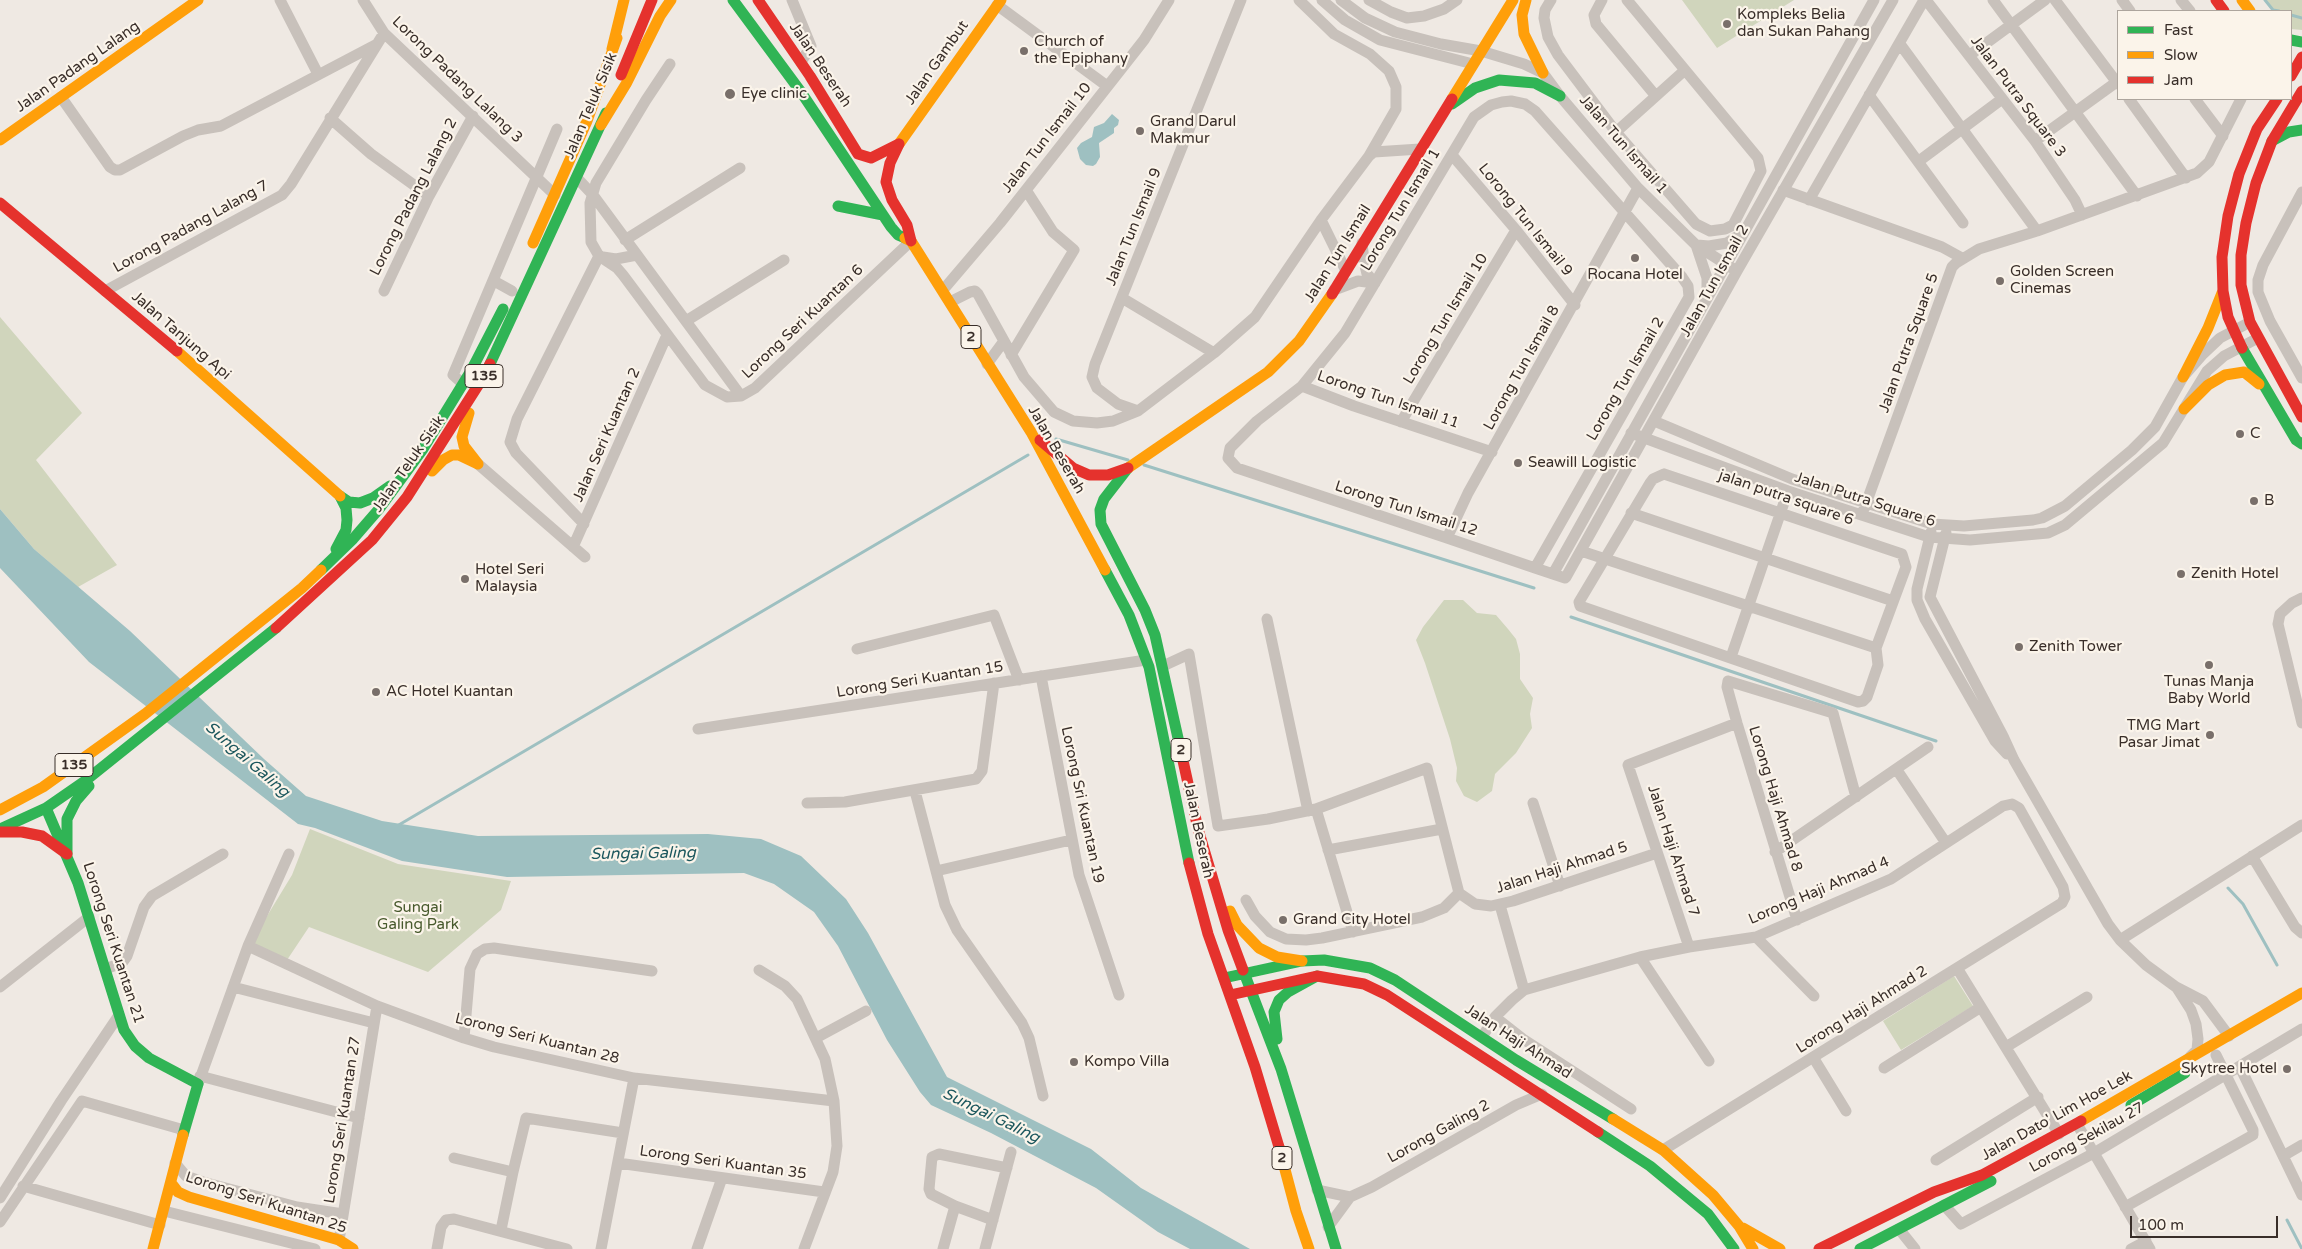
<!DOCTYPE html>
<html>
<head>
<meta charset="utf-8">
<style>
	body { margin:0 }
	#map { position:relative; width:2302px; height:1249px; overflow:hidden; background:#efe9e3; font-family:"Varela Round",sans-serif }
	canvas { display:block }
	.legend { position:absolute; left:2117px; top:10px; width:175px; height:90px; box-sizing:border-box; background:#fbf4ea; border:1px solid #ada59d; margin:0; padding:6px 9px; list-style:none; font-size:15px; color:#392e29 }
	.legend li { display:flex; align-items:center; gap:10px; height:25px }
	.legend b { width:25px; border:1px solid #ada59d }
	.scale { position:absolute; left:2130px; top:1216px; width:148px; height:22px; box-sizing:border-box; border:2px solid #392e29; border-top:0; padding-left:6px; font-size:15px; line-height:18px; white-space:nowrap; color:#392e29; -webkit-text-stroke:4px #fbf4ea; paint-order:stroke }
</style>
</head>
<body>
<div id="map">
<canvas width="2302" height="1249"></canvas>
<ul class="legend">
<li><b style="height:6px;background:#30b455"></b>Fast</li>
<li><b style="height:6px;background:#ff9f0a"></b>Slow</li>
<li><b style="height:6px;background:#e5322d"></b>Jam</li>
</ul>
<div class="scale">100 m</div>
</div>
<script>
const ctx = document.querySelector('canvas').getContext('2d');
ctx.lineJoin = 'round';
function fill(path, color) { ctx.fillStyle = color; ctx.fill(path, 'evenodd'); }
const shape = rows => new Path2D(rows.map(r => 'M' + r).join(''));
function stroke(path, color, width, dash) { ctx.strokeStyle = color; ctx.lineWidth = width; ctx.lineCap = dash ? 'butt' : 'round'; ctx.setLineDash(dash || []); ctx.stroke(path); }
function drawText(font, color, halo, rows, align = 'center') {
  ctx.font = font + ' "Varela Round",sans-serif'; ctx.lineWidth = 4.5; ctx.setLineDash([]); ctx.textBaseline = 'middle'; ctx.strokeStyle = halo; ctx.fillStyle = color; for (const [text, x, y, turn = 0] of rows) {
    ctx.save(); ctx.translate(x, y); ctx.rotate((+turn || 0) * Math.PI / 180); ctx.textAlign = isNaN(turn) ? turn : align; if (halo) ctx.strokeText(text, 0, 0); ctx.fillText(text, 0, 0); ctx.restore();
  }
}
const green = shape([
	[1682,0,1794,0,1717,48],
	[2264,0,2302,0,2302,30,2291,29,2291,11,2273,11],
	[0,317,82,413,36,460,117,565,78,587,34,549,0,509],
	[1444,600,1463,600,1477,613,1496,615,1508,629,1516,639,1520,654,1520,679,1533,698,1530,714,1532,728,1516,753,1495,774,1492,791,1477,802,1464,796,1456,781,1457,768,1450,739,1425,663,1416,640,1423,627],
	[310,829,398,864,511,881,501,910,428,972,309,927,287,960,250,944,292,875],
	[1954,976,1973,1006,1901,1050,1883,1021]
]);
const water = shape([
	[1112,114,1119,120,1118,125,1114,128,1114,133,1099,143,1100,157,1096,164,1093,166,1086,165,1080,159,1077,148,1081,143,1092,137,1094,127,1104,123],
	[0,509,34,549,130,631,264,759,306,796,382,821,478,836,708,834,761,839,801,856,846,899,868,933,947,1077,1091,1149,1141,1188,1250,1249,1190,1249,1158,1232,1096,1188,991,1133,931,1105,920,1092,887,1040,838,946,814,912,774,884,744,873,507,877,402,861,315,828,298,824,89,662,0,568]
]);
const stream = shape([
	[2265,0,2273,10,2279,11],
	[2291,15,2302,18],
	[1056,439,1128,460],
	[1144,465,1534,588],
	[1571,617,1936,741],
	[397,826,1028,455],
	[2228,888,2243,904,2277,965],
	[2287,1220,2302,1249]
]);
const street = shape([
	[280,0,318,74],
	[363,0,384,33,555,195],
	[792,0,811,46,801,62],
	[1241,0,1095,364,1092,377,1097,388,1118,404,1138,411,1214,353,1255,317,1321,220,1369,156,1396,109,1396,87,1389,71,1370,54,1334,34,1299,0],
	[1322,0,1345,20,1380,40,1473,64],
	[1341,0,1365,18,1395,32,1441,44,1481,51,1524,64,1543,73,1560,96,1638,188,1696,245,1732,268],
	[1369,0,1391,12,1407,18,1424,16,1444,9,1457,0],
	[1551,0,1545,10,1544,18,1548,37,1558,55,1616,132,1696,224,1710,231,1725,229,1733,225,1761,171,1758,158,1627,0],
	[1602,0,1594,15,1596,24,1655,95],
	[1926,0,2035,141,2075,200,2082,215],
	[1993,0,2137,196],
	[2055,0,2118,84],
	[2122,0,2130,11],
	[2181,0,2190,11],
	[997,5,1107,86],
	[1900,44,2037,231],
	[1970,55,2045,0],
	[670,64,646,100,596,183,590,203,591,242,599,256,617,268,623,275,705,385,727,397,741,396,755,388,911,241],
	[1869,95,1963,223],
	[61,97,110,167,115,170,120,170,183,136,198,130,221,126,377,44],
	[2129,99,2186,178],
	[2195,99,2223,136],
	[330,118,371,154,429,196],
	[1616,132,1685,70],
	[2035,141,2118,81],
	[1452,155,1516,230,1575,305],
	[1369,156,1374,152,1420,149],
	[1919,161,2002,99],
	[577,178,593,195,741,396],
	[1783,190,1942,247,1962,258],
	[2302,192,2263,265,2258,280,2258,292,2270,321,2302,378],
	[1809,200,1924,0],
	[1321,220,1346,271],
	[625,240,740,168],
	[1362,243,1364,261,1367,274,1375,283],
	[1696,245,1707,278,1707,297],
	[1697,245,1709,246,1727,243,1743,233],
	[603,257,616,259,637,255],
	[494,281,512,291],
	[943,290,1000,223,1144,40,1169,0],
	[1334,290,1358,281,1375,283],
	[105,291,282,195,291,184,384,33],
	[384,291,429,196,473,116],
	[1122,298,1214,353],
	[950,302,970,292,975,291,978,294,1024,377,1054,412,1073,421,1097,423,1113,421,1138,411],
	[686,321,784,260],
	[1011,355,1074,250,1053,232,1026,190],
	[987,364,1004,341],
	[463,384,453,375,557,129],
	[1302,386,1354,406,1492,452],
	[1654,421,1792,479,1932,524,1964,526,2033,520,2042,518,2065,506,2132,450,2155,427,2183,377,2203,354,2220,338,2250,322],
	[1401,422,1516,230],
	[1631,433,1788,491,1929,537,1970,540,2048,533,2065,525,2163,443,2207,371,2224,356,2258,338],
	[478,464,585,557],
	[1664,474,1902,554,1906,567,1876,648,1878,665,1867,697,1863,701,1858,702,1580,606,1579,602,1650,483,1653,479,1664,474],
	[1864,509,1952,267,1956,263,1979,249,2037,231,2197,173,2209,162,2241,99],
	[1631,513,1893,601],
	[584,524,516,453,510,442,517,419,599,256],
	[1931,532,1917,589,1917,600,1925,619,1995,741,2007,754],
	[1946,533,1930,597,2003,736,2014,760,2108,924,2120,940,2146,965,2176,987,2203,1001,2229,1036],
	[1447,538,1468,493,1638,188],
	[573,547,667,335],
	[1581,551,1876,648],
	[1535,568,1689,297,1688,286,1682,277,1535,111,1525,104,1511,101,1502,102,1491,105,1474,117,1345,333,1302,386,1257,421,1230,448,1228,458,1237,468,1447,538,1535,568,1565,578,1566,577,1737,271,1893,0],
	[1553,574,1874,0],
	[2302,598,2292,603,2280,614,2278,624,2302,723],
	[1267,619,1308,811],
	[857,649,994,615,1019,680],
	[1731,657,1788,491],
	[1163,666,1189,654,1218,826,1268,819,1316,809,1427,768,1459,893,1475,904,1491,906,1513,901,1657,853],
	[1041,676,1079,875,1119,995],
	[698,729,1146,660],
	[1897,770,1946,843],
	[915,791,945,905,957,930,1022,1023,1029,1038,1043,1096],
	[807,803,845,802,976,779,982,771,994,683],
	[1533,803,1560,886],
	[1316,809,1353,932],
	[1328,850,1442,829],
	[1775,852,1928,747],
	[2252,856,2295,927,2302,933],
	[936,871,1071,840],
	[1246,900,1255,916,1270,932,1286,939,1306,940,1322,938,1422,917,1444,908,1459,893],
	[1500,905,1524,990],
	[1797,920,1737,723,1727,687,1728,681,1833,713,1856,797],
	[1756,937,1814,996],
	[2120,940,2302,825],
	[248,946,377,1006,464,1038,494,1047,634,1078,834,1101],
	[1689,947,1628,765,1737,723],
	[1640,957,1709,1061],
	[1957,968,2059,1134],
	[105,969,122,963,127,956,144,907,152,896,223,854],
	[759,970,785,986,797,999,825,1059,834,1101,837,1146,833,1172,804,1249],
	[0,987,89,917],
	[233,987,374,1023],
	[2177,988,2191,1010,2196,1024,2198,1039,2197,1050,2190,1057],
	[1495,1017,1523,1039,1631,1109],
	[1482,1037,1495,1017,1512,1000,1524,990,1640,957,1689,947,1756,937,1891,879,2003,806,2012,804,2019,808,2063,887,2065,897,2062,903,1663,1150],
	[464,1038,470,969,477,954,485,949,494,948,652,971],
	[816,1038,866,1011],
	[2006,1047,2087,997],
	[1813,1057,1846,1111],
	[2240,1067,2302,1195],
	[1884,1068,1981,1007],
	[200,1076,359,1118],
	[198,1084,248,946,289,854],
	[2077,1124,2150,1249],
	[2283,1156,2302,1145],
	[454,1158,513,1172],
	[1936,1160,2038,1097],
	[175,1163,186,1176,203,1182,297,1207,343,1214],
	[618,1163,824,1192],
	[23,1186,160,1225],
	[1317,1190,1350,1197],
	[0,1198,61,1101,119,1015],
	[1944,1205,1961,1224,2094,1153,2302,1029],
	[955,1206,931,1194,929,1189,932,1157,939,1154,1007,1168],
	[2125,1207,2253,1135,2253,1130,2216,1055],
	[164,1211,315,1249],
	[0,1222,82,1101,184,1130],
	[1328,1227,1350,1197,1372,1187,1516,1105,1542,1094],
	[1899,1229,1915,1249],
	[501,1230,513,1172,526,1118,623,1133],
	[339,1240,377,1006],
	[437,1249,441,1227,446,1220,454,1219,567,1249],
	[601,1249,634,1078],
	[697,1249,722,1178],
	[943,1249,955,1206,993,1220],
	[985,1249,1011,1152],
	[2131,1249,2146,1241]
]);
const fast = shape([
	[733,0,801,92,891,227,898,235,905,238],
	[2291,40,2302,42],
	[1452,104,1475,88,1499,80,1535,83,1560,96],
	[2272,141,2289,132,2302,130],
	[838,206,883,215],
	[2242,348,2296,440,2302,444],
	[490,364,606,113],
	[1128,468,1104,499,1100,510,1101,524,1145,610,1155,635,1180,747],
	[340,496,349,502,360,503,373,498,390,486],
	[336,549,346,530,347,520,346,508,340,496],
	[321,570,353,539,379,509,423,449,472,369,503,309],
	[1105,570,1129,615,1149,667,1189,863],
	[46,808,78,883,124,1030,135,1046,149,1058,198,1084,183,1135],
	[0,829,46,808,85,781,276,628],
	[67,854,67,819,76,801,89,786],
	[1243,970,1281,1069,1336,1249],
	[1224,978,1302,961,1324,960,1370,968,1395,980,1516,1060,1613,1119],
	[1277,1039,1274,1012,1279,1000,1288,992,1317,976],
	[2131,1105,2185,1073],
	[1598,1132,1650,1166,1708,1214,1734,1249],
	[1860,1249,1991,1181]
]);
const slow = shape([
	[1526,0,1522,15,1524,34,1543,73],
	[2242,0,2250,11],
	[612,49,624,0],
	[1452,99,1513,0],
	[601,125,626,84,660,16,671,0],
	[0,140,198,0],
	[899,144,1001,0],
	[905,238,911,241,1031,432,1105,570],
	[533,243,587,121,617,38],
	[177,351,340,496],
	[2183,377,2208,328,2222,293],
	[2184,409,2208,385,2225,375,2244,372,2259,384],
	[469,413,462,437,464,446,478,464],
	[1128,468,1268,372,1299,341,1332,294],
	[432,471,443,460,452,455,459,455,478,464],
	[0,810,43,787,145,714,302,588,321,570],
	[1230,911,1237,925,1259,948,1277,957,1302,961],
	[1613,1119,1663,1150,1713,1195,1739,1226,1753,1249],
	[2081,1121,2302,993],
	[1279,1147,1296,1211,1309,1249],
	[171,1183,178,1192,189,1197,339,1240,353,1249],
	[1743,1228,1780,1249],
	[153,1249,183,1135]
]);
const jam = shape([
	[758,0,810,76,858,154,871,158,899,144],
	[2216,0,2224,11],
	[621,75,652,0],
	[2291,76,2302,57],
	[2302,91,2272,141,2256,183,2246,223,2241,255,2241,285,2250,322,2302,417],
	[899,144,890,163,886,182,892,200,907,225,911,241],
	[0,203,177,351],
	[1332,294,1452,99],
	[2242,348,2228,317,2223,291,2222,257,2228,216,2239,174,2257,129,2277,99],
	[1040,440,1073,468,1089,475,1108,475,1128,468],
	[276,628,372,540,407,497,484,376,490,364],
	[1180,747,1198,829,1228,930,1243,970],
	[1,832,22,832,42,836,67,854],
	[1189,863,1208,934,1255,1067,1279,1147],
	[1230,995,1317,976,1364,984,1387,995,1598,1132],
	[1819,1249,1934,1192,1982,1175,2081,1121]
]);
const markers = [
	[1727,24,5,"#796f6a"],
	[1024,51,5,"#796f6a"],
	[730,94,6,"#796f6a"],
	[1140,131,5,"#796f6a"],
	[1635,258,5,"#796f6a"],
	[2000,281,5,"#796f6a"],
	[2240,434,5,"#796f6a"],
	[1518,463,5,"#796f6a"],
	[2254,501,5,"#796f6a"],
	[2181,574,5,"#796f6a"],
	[465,579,5,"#796f6a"],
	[2019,647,5,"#796f6a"],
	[2209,665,5,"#796f6a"],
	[376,692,5,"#796f6a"],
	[2210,735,5,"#796f6a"],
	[1283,920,5,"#796f6a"],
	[1074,1062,5,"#796f6a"],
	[2287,1069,5,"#796f6a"]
];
const shields = [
	[971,337,20],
	[484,376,38],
	[1181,750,20],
	[74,765,38],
	[1282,1158,20]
];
const shieldNames = [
	["2",971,337],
	["135",484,376],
	["2",1181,750],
	["135",74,765],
	["2",1282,1158]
];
const poiNames = [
	["Kompleks Belia",1737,15],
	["dan Sukan Pahang",1737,32],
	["Church of",1034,42],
	["the Epiphany",1034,59],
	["Eye clinic",741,94],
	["Grand Darul",1150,122],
	["Makmur",1150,139],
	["Golden Screen",2010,272],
	["Cinemas",2010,289],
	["Rocana Hotel",1635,275,"center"],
	["C",2250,434],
	["Seawill Logistic",1528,463],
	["B",2264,501],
	["Hotel Seri",475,570],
	["Malaysia",475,587],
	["Zenith Hotel",2191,574],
	["Zenith Tower",2029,647],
	["Tunas Manja",2209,682,"center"],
	["Baby World",2209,699,"center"],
	["AC Hotel Kuantan",386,692],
	["TMG Mart",2200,726,"right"],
	["Pasar Jimat",2200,743,"right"],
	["Grand City Hotel",1293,920],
	["Kompo Villa",1084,1062],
	["Skytree Hotel",2277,1069,"right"]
];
const streetNames = [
	["Jalan Gambut",937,63,-55],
	["Jalan Beserah",820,65,56],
	["Jalan Padang Lalang",78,67,-35],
	["Lorong Padang Lalang 3",457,80,44],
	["Jalan Putra Square 3",2018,97,53],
	["Jalan Teluk Sisik",591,106,-67],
	["Jalan Tun Ismail 10",1047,138,-52],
	["Jalan Tun Ismail 1",1623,145,49],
	["Lorong Padang Lalang 2",414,197,-63],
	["Lorong Tun Ismail 1",1401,210,-59],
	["Lorong Tun Ismail 9",1525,220,51],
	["Lorong Padang Lalang 7",191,227,-29],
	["Jalan Tun Ismail 9",1134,227,-68],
	["Jalan Tun Ismail",1338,254,-58],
	["Jalan Tun Ismail 2",1715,281,-61],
	["Lorong Tun Ismail 10",1446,319,-59],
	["Lorong Seri Kuantan 6",803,322,-43],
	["Jalan Tanjung Api",181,336,41],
	["Jalan Putra Square 5",1909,343,-70],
	["Lorong Tun Ismail 8",1522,368,-61],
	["Lorong Tun Ismail 2",1626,379,-60],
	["Lorong Tun Ismail 11",1388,400,19],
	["Jalan Seri Kuantan 2",607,435,-66],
	["Jalan Beserah",1056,450,60],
	["Jalan Teluk Sisik",409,464,-55],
	["jalan putra square 6",1786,498,19],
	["Jalan Putra Square 6",1865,500,18],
	["Lorong Tun Ismail 12",1406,509,18],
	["Lorong Seri Kuantan 15",920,680,-9],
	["Lorong Haji Ahmad 8",1775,799,73],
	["Lorong Sri Kuantan 19",1082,805,78],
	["Jalan Beserah",1198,830,78],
	["Jalan Haji Ahmad 7",1673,851,72],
	["Jalan Haji Ahmad 5",1562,868,-18],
	["Lorong Haji Ahmad 4",1819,891,-23],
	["Lorong Seri Kuantan 21",113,943,72],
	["Lorong Haji Ahmad 2",1862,1010,-32],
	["Lorong Seri Kuantan 28",537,1039,14],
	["Jalan Haji Ahmad",1518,1042,33],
	["Jalan Dato' Lim Hoe Lek",2057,1116,-29],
	["Lorong Seri Kuantan 27",343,1120,-81],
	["Lorong Galing 2",1439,1132,-29],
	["Lorong Sekilau 27",2087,1138,-29],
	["Lorong Seri Kuantan 35",723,1163,8],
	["Lorong Seri Kuantan 25",266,1203,18]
];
const parkNames = [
	["Sungai",418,908],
	["Galing Park",418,925]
];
const waterNames = [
	["Sungai Galing",247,760,41],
	["Sungai Galing",643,854,-1],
	["Sungai Galing",991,1116,26]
];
fill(green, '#d0d5bc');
fill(water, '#9ec0c1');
stroke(stream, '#9ec0c1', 3);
stroke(street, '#c8c1bb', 11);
stroke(fast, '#30b455', 11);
stroke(slow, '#ff9f0a', 11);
stroke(jam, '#e5322d', 11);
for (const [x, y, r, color] of markers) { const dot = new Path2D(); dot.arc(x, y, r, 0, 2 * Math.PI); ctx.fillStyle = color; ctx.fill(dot); stroke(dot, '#fbf4ea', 2); }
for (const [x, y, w] of shields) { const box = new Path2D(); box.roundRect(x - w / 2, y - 11.5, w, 23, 4); ctx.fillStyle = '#fbf4ea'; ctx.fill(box); stroke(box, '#392e29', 1); }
drawText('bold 14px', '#392e29', null, shieldNames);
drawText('15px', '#392e29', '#fbf4ea', poiNames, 'left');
drawText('15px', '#392e29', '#fbf4ea', streetNames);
drawText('15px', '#47592c', '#fbf4ea', parkNames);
drawText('italic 16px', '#1c575d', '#fbf4ea', waterNames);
</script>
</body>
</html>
